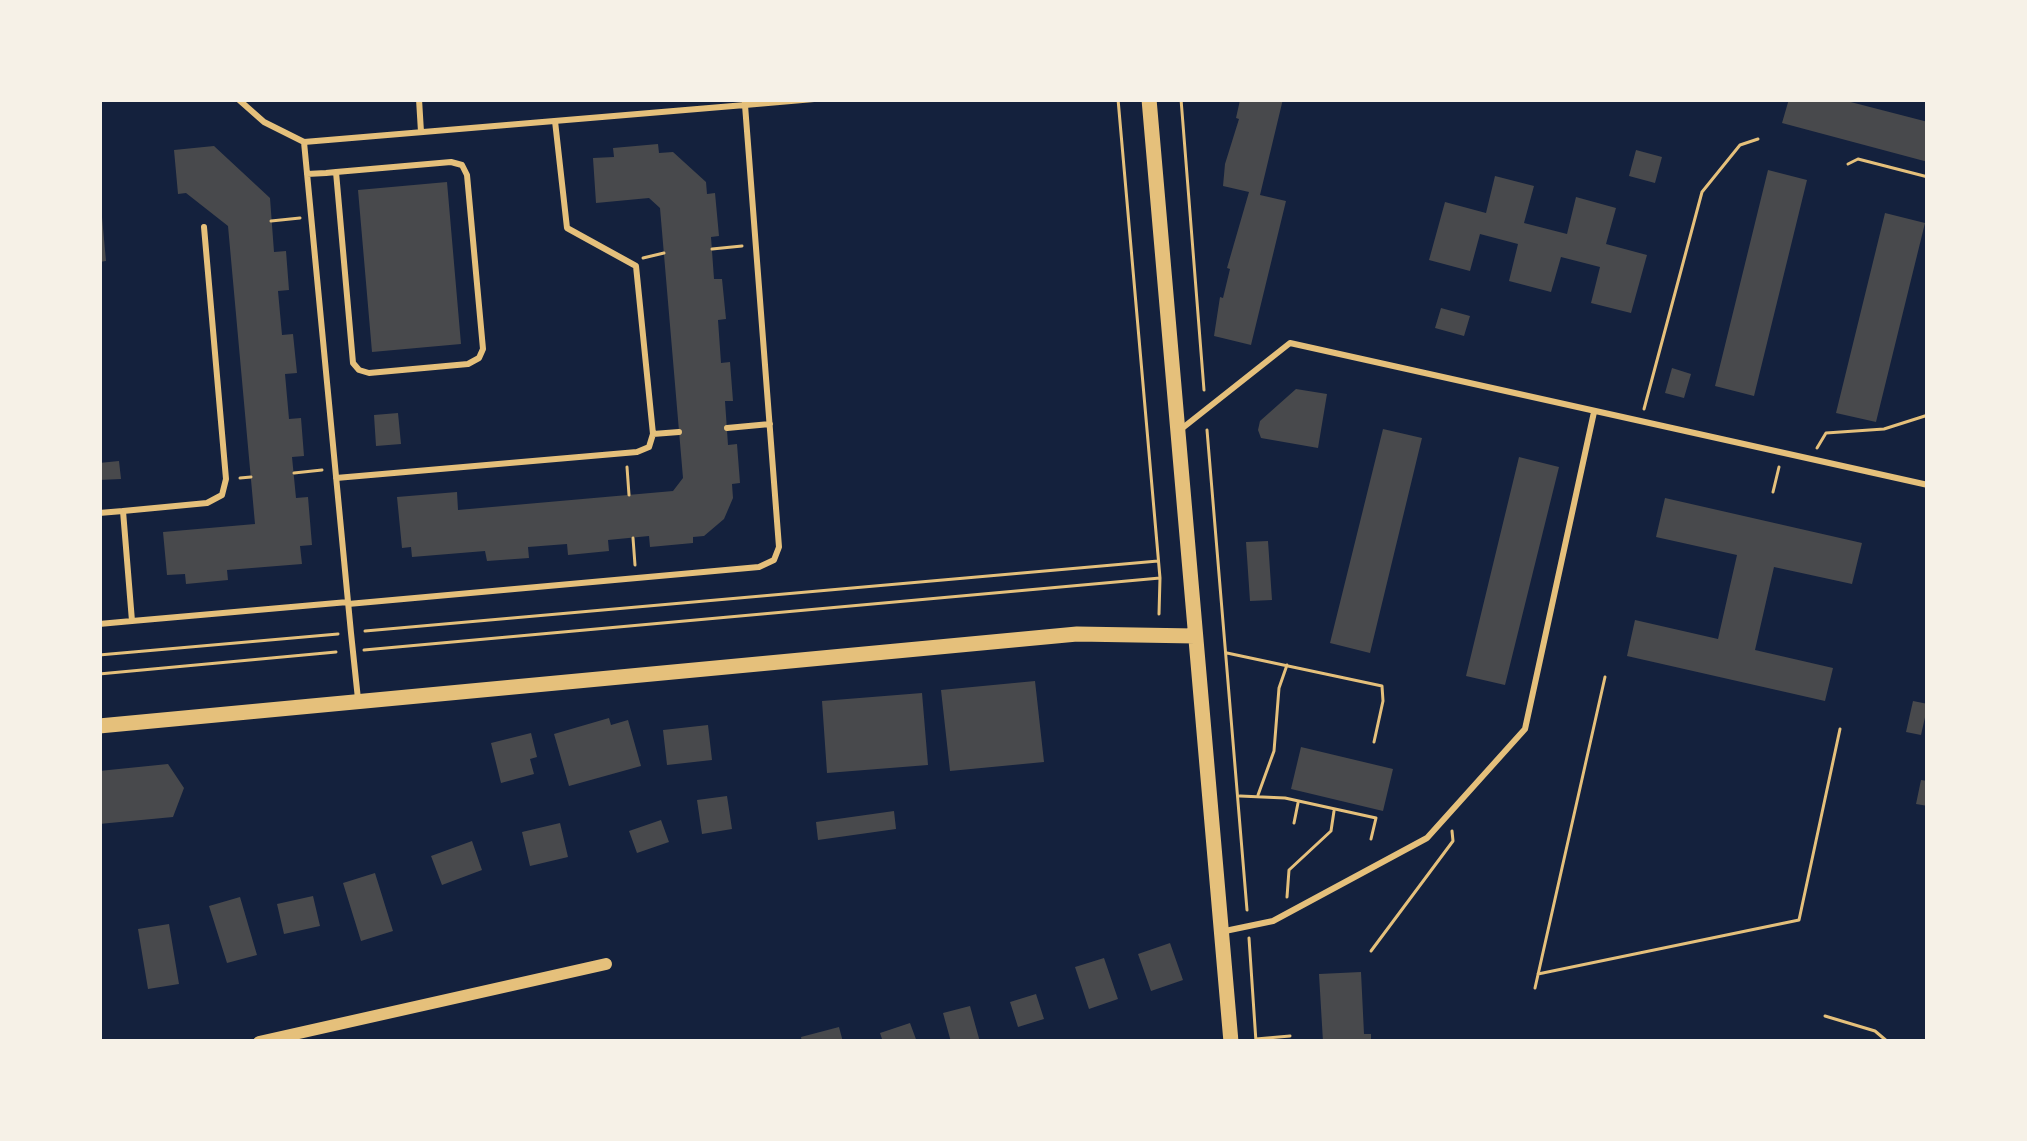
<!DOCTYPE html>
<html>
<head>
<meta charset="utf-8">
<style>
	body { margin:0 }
	#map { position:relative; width:2027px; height:1141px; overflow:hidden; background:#14213d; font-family:"DM Sans",sans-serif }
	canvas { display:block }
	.frame { position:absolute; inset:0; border:102px solid #f6f1e7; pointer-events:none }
</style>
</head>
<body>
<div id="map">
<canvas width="2027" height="1141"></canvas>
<div class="frame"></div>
</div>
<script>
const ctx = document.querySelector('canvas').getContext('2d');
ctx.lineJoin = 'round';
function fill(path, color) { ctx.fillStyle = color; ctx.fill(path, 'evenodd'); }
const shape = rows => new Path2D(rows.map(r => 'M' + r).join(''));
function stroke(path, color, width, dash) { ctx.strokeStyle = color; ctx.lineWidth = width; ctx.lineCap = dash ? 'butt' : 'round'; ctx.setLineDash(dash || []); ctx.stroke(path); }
const building = shape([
	[1283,99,1260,195,1286,201,1251,345,1214,336,1220,297,1223,298,1230,269,1227,268,1249,192,1223,186,1225,164,1239,119,1236,118,1240,100],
	[1789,99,1839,99,1928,122,1928,162,1782,123],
	[658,144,659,153,673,152,706,182,707,194,715,193,719,236,711,237,714,279,722,279,726,319,718,320,721,363,730,362,733,401,725,401,728,445,737,444,740,483,732,484,733,498,724,519,704,536,693,537,693,543,650,547,649,536,608,540,609,551,568,555,567,544,528,547,529,558,487,561,485,551,412,557,411,547,402,548,397,497,457,492,458,510,673,491,683,478,660,208,649,198,596,203,593,158,614,157,613,148],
	[214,146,270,198,274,252,286,251,289,290,278,291,282,335,293,334,297,373,285,374,289,419,301,418,304,456,292,457,296,498,308,497,312,545,300,546,302,564,227,570,228,580,186,584,185,574,167,575,163,532,255,524,228,226,186,193,178,194,174,150],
	[1636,150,1662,157,1655,183,1629,176],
	[1768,170,1807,180,1754,396,1715,386],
	[1495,176,1534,186,1524,223,1567,234,1576,197,1616,208,1606,244,1647,255,1631,313,1591,303,1600,267,1561,257,1551,292,1509,281,1518,244,1480,234,1470,271,1429,260,1445,202,1486,213],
	[447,182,461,344,372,352,358,190],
	[1885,213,1925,223,1876,422,1836,413],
	[99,217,102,217,106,261,99,262],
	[1441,308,1470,316,1464,336,1435,328],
	[1672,368,1691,374,1684,398,1665,393],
	[1296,389,1327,394,1318,448,1261,438,1258,430,1260,421],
	[398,413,401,444,376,446,374,415],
	[1383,429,1422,438,1370,653,1330,643],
	[1519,457,1559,467,1505,685,1466,676],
	[119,461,121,479,99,480,99,463],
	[1665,498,1862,543,1852,584,1774,567,1755,650,1833,668,1825,701,1627,656,1635,620,1718,639,1737,555,1656,537],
	[1268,541,1272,600,1250,601,1246,542],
	[1035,681,1044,762,950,771,941,690],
	[922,693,928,765,827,773,822,701],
	[1913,701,1928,704,1921,735,1906,732],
	[609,718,611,725,628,720,641,766,569,786,554,734],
	[708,725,712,760,667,765,663,730],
	[531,733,537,757,530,759,534,774,501,783,491,743],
	[1301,747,1393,769,1383,811,1291,789],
	[168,764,184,788,173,817,99,824,99,771],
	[1921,780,1928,781,1928,806,1916,804],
	[727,796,732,829,702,834,697,800],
	[894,811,896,829,818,840,816,822],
	[661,820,669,842,637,853,629,831],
	[560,823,568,857,530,866,522,832],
	[472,841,482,870,442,885,431,856],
	[375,873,393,931,361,941,343,883],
	[313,896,320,926,284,934,277,904],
	[240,897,257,955,227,963,209,906],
	[169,924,179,984,148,989,138,929],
	[1170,943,1183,980,1151,991,1138,954],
	[1104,958,1118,999,1089,1009,1075,967],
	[1361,972,1364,1034,1371,1034,1371,1042,1323,1042,1319,974],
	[1036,994,1044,1019,1018,1027,1010,1002],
	[970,1006,980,1042,951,1042,943,1013],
	[910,1023,917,1042,883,1042,880,1033],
	[839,1027,843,1042,802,1042,801,1037]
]);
const path = shape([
	[1118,99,1160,578,1159,614],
	[1181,99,1204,390],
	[1848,164,1858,159,1928,177],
	[271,221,300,218],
	[712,249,742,246],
	[643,258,664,253],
	[1644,409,1702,192,1740,145,1758,139],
	[1207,430,1247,910],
	[1817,448,1826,433,1884,429,1928,415],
	[627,467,629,495],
	[294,473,322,470],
	[240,478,251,477],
	[1773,492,1779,467],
	[633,538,635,565],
	[365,631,1158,561],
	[364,650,1160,578],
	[1227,653,1382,686,1383,701,1374,742],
	[99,655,338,634],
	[99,674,336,652],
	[1258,795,1274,751,1279,688,1287,665],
	[1240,796,1285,798,1376,818,1371,839],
	[1294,823,1298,803],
	[1287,897,1289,870,1331,831,1334,811],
	[1249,938,1256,1042],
	[1371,951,1453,841,1452,831],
	[1538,974,1799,920,1840,729],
	[1535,988,1605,677],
	[1825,1016,1875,1031,1888,1042],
	[1256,1039,1290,1036]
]);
const service = shape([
	[238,99,264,122,304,142],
	[419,99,421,132],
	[745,99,745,105,814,99],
	[307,174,326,173,336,172,451,162,462,165,467,175,483,349,479,358,468,364,369,373,359,370,353,363,336,172],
	[204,227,226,479,222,495,207,503,123,511,132,621,348,602],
	[727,428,770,424],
	[1180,430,1290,343,1928,485],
	[653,434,679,432],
	[336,478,637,452,649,447,653,434,636,266,567,228,555,121],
	[99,513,123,511],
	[348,604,759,567,774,560,779,547,745,105,304,142,351,633,358,699],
	[99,624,132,621],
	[1225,931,1273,921,1427,838,1525,729,1594,412]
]);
const minor = shape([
	[259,1042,606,964]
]);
const tertiary = shape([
	[1149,99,1231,1042],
	[99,726,1077,634,1195,636]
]);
fill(building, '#48494c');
stroke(path, '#e5c07b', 3);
stroke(service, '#e5c07b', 6);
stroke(minor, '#e5c07b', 12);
stroke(tertiary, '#e5c07b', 15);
</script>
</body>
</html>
